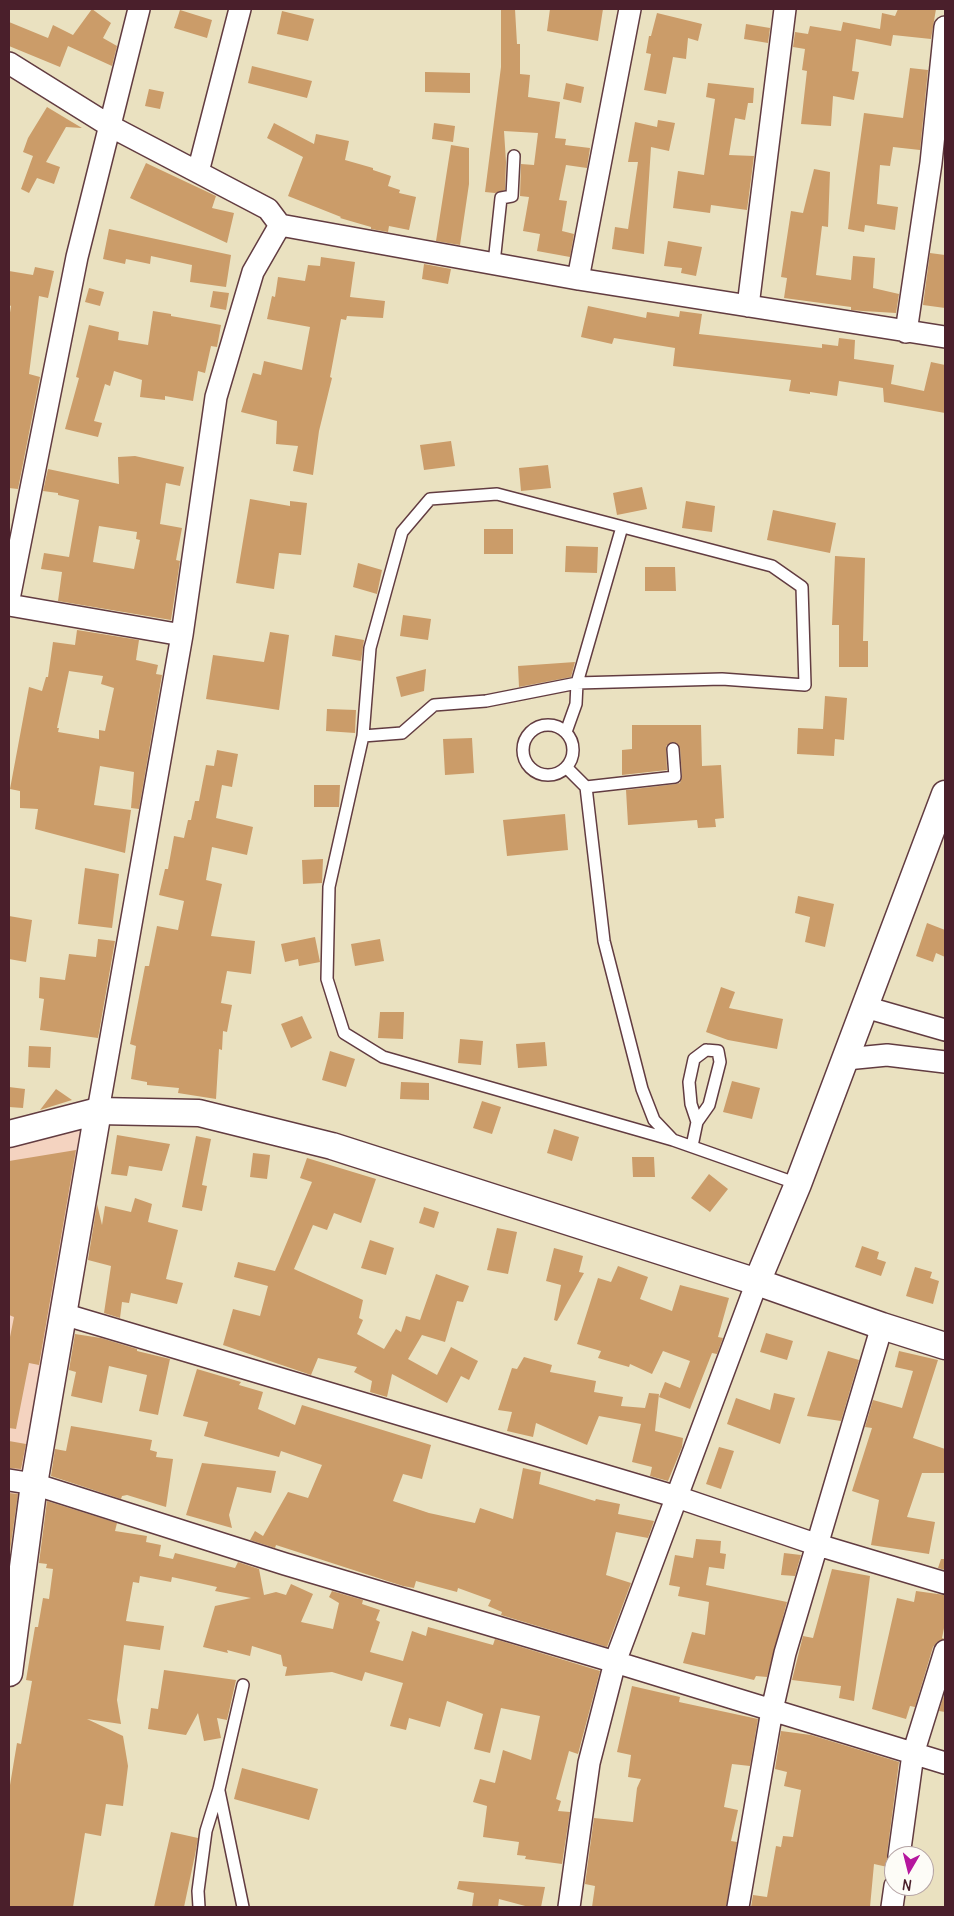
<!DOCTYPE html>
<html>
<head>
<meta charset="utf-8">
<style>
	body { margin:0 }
	#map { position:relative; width:954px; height:1916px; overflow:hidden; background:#eae1c0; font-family:Delius,sans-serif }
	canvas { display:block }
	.frame { position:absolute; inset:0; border:10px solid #4a1f2b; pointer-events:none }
	.north { position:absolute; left:884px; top:1846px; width:50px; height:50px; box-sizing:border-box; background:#fdfcf7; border:1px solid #b5a4a5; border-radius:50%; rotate:188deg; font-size:14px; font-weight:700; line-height:20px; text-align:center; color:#4a1f2b }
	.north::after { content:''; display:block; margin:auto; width:18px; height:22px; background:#b5179e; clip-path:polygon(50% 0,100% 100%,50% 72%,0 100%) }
</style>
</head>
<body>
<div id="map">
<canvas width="954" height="1916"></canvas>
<div class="frame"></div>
<div class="north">N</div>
</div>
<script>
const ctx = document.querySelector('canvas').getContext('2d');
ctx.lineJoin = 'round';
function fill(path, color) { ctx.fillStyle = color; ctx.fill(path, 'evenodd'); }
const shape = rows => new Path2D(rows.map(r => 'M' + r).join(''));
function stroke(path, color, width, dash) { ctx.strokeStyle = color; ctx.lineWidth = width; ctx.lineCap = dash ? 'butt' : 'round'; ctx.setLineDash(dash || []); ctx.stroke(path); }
const built = shape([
	[94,1122,22,1500,9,1497,9,1144]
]);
const building = shape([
	[92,9,111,23,103,38,117,46,112,66,68,46,60,67,9,46,9,22,48,38,53,25,73,35],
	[501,9,515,9,517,44,520,44,520,74,530,75,528,97,560,102,555,138,566,139,565,145,590,148,587,168,566,165,559,200,567,201,562,231,574,234,570,257,537,251,540,234,523,231,529,197,520,196,521,164,534,165,538,133,504,131,506,162,505,190,495,193,485,192,501,67],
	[550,9,603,9,598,41,547,31],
	[898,9,936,9,931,39,893,35,891,46,856,39,852,71,859,72,854,100,833,96,831,126,801,124,807,71,802,70,805,49,793,47,795,32,808,34,810,26,841,31,843,22,880,29,882,13,895,16],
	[180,10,212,20,207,38,174,28],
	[282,11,314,19,308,41,277,34],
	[657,13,702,24,698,41,688,38,686,59,673,57,666,94,644,90,651,54,646,53,649,36,651,36],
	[746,24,770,28,768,43,744,39],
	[252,66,312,81,307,98,248,83],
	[910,68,928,70,920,150,893,147,890,166,880,165,877,204,898,207,895,230,865,225,864,232,848,229,864,113,903,118],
	[425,72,470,73,470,93,425,92],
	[566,83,584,87,581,103,563,99],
	[708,83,754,88,753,103,748,103,745,120,735,118,729,155,754,156,747,210,711,205,710,213,673,208,678,171,704,175,715,99,706,97],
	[149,89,164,92,160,109,145,106],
	[47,107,82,128,66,127,46,162,60,167,54,184,37,178,29,193,21,189,33,156,23,152,28,138],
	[658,120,675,123,669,151,651,147,644,254,612,249,615,227,628,229,638,162,628,162,635,122,657,127],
	[274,123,314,144,316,134,349,141,345,160,373,168,373,170,391,176,388,186,400,190,399,193,416,197,409,230,389,226,388,232,371,229,371,227,340,218,341,217,288,196,303,157,267,138],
	[434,123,455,126,453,142,432,139],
	[451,145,469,148,469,184,460,245,436,241],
	[146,163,216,196,212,208,234,213,227,243,130,198],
	[814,169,830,172,828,227,822,226,816,275,851,280,853,256,875,258,873,288,899,294,896,313,863,311,851,310,851,307,784,298,787,278,781,277,791,211,803,213],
	[109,229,231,255,226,287,190,282,192,265,151,256,150,264,126,259,125,264,103,259],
	[668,241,702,247,696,276,681,273,682,268,664,266],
	[930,253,945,255,945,308,923,305],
	[321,257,355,262,350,297,385,301,383,318,347,316,346,320,341,319,330,377,332,378,319,431,313,475,293,471,298,446,276,444,277,421,241,412,253,373,261,375,264,361,302,370,310,327,267,319,272,296,275,297,278,277,305,281,308,265,320,266],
	[424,264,451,269,448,284,422,279],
	[35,267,54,271,48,298,39,296,29,374,40,377,18,489,9,488,9,319,11,306,9,305,9,271,33,275],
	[89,288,104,292,100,306,85,302],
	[213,291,229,293,226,310,210,307],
	[588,306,646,318,647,312,679,317,680,311,702,314,699,334,822,348,822,344,838,346,839,338,855,340,854,359,894,365,891,384,924,391,931,362,945,365,945,413,884,402,883,388,839,381,837,396,810,392,810,394,789,391,791,380,673,366,675,348,614,338,612,344,581,337],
	[153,311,171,314,171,316,221,325,217,347,211,346,205,373,198,371,193,401,165,396,165,400,140,397,142,380,114,371,110,386,105,384,94,421,102,423,98,437,65,429,79,378,76,377,89,325,119,332,118,340,148,345],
	[451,441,455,466,424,470,420,445],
	[135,456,184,467,180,486,166,483,160,524,182,528,176,560,180,561,171,620,58,601,62,572,41,569,44,553,69,557,79,500,58,495,58,493,43,491,48,469,119,484,118,457],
	[99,526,137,532,136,539,140,540,134,569,93,562],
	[548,465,551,488,521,491,519,468],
	[642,487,647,509,617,515,613,493],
	[250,499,290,506,290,501,307,503,301,555,279,553,274,589,236,583],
	[686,501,715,506,712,532,682,528],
	[773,510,836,523,830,553,767,540],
	[484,529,513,529,513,554,484,554],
	[566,546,598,547,597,573,565,572],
	[835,556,865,558,863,641,868,641,868,667,839,667,839,625,832,625],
	[358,563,382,570,377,594,353,587],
	[645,567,675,567,676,591,645,591],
	[403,615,431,619,428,640,400,636],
	[77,630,139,640,136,660,158,665,156,674,162,675,139,809,131,808,134,772,100,766,94,805,131,810,125,853,35,829,38,809,20,808,20,791,10,789,29,687,42,691,46,677,48,677,53,642,75,645],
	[69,671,103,676,101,684,114,688,105,731,99,730,99,739,58,732,59,728,57,728],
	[270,632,289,635,279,710,206,699,213,655,264,662],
	[335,635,364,640,361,661,332,656],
	[575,662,571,677,519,687,518,666],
	[426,669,424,691,401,697,396,677],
	[825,696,847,698,844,740,835,739,834,756,797,754,798,728,823,729],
	[327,709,356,710,355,733,326,731],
	[632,725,701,725,702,766,721,765,724,818,715,819,716,827,698,828,697,820,628,825,626,790,676,784,680,783,682,776,680,748,673,742,666,746,667,770,622,775,622,750,632,749],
	[472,738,474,773,445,775,443,739],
	[217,750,238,754,232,787,222,785,216,818,253,827,247,855,212,847,206,880,222,884,211,936,255,941,251,974,227,971,221,1003,232,1005,227,1032,223,1031,222,1050,219,1049,216,1099,178,1093,179,1088,147,1085,147,1082,131,1079,136,1046,130,1044,145,966,149,966,157,926,178,930,184,901,159,895,165,869,168,869,174,836,184,838,188,820,191,820,195,801,199,801,206,765,214,766],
	[314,785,340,785,339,807,314,807],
	[565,814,568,850,507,856,503,820],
	[323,859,322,883,303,884,302,860],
	[85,868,119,874,112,928,78,924],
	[798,896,834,904,825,947,805,942,810,917,795,913],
	[9,916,32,920,26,962,9,959],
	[927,923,945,930,945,957,936,953,933,962,916,956],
	[315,937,320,962,299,966,298,959,285,962,281,944],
	[98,939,115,941,98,1038,40,1030,44,999,39,998,40,977,65,980,69,954,96,957],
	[380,939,384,961,355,966,351,944],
	[721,987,735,992,729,1008,783,1019,777,1049,728,1040,706,1032],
	[380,1012,404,1012,403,1039,378,1038],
	[302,1016,312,1038,291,1048,281,1024],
	[460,1039,483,1041,481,1065,458,1063],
	[545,1042,547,1066,518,1068,516,1044],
	[29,1046,51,1047,50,1068,28,1067],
	[330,1051,355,1059,346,1087,322,1080],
	[732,1081,760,1088,752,1119,723,1112],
	[401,1082,429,1083,429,1100,400,1099],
	[9,1087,25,1089,23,1108,9,1107],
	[56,1089,72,1100,40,1110],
	[482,1101,501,1107,492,1134,473,1128],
	[554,1129,579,1137,572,1161,547,1153],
	[117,1135,170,1144,162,1171,129,1166,127,1176,111,1174],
	[196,1136,211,1139,202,1185,207,1186,202,1211,182,1207],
	[76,1150,39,1365,29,1363,16,1429,9,1428,9,1342,14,1317,9,1315,9,1161],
	[253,1153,270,1155,267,1179,250,1177],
	[632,1157,654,1157,655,1177,633,1177],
	[307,1158,376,1179,361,1223,334,1213,327,1230,313,1225,294,1269,363,1300,359,1318,363,1320,357,1334,384,1349,396,1329,401,1332,406,1316,420,1320,436,1274,469,1286,463,1302,457,1301,445,1342,422,1335,408,1359,437,1375,451,1347,478,1361,469,1380,461,1376,447,1403,392,1374,387,1397,370,1392,372,1381,354,1372,357,1367,318,1358,311,1375,223,1345,233,1309,260,1316,268,1286,234,1277,238,1262,275,1271,312,1182,300,1178],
	[709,1174,728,1189,710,1212,691,1198],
	[135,1198,152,1204,148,1222,178,1230,166,1279,183,1283,177,1304,131,1293,129,1303,122,1302,120,1318,104,1313,111,1266,88,1260,97,1204,102,1225,105,1206,131,1212],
	[424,1207,439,1212,434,1228,419,1223],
	[497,1228,517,1232,508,1274,487,1270],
	[370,1240,394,1248,386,1275,361,1268],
	[862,1246,879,1252,877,1259,886,1262,881,1276,855,1267],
	[554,1248,583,1256,579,1272,584,1273,557,1321,554,1320,561,1285,546,1281],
	[618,1266,648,1277,640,1299,672,1311,680,1285,729,1298,718,1337,723,1338,717,1354,712,1353,690,1409,659,1397,665,1382,680,1388,690,1361,663,1351,652,1374,630,1364,629,1367,598,1358,601,1351,577,1344,598,1278,611,1282],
	[915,1267,932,1272,930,1278,939,1281,933,1304,906,1296],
	[766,1333,793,1341,787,1360,760,1352],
	[75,1334,101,1338,137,1349,137,1351,170,1359,158,1415,139,1411,147,1375,109,1366,102,1403,71,1396,76,1372,69,1370],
	[828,1351,859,1360,841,1421,807,1416],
	[899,1351,938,1360,913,1438,945,1449,945,1473,922,1473,907,1517,935,1522,929,1554,871,1545,879,1500,852,1491,872,1428,865,1427,873,1400,902,1408,913,1371,895,1367],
	[524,1357,552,1365,550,1372,596,1381,594,1392,623,1397,621,1406,645,1408,649,1393,659,1394,655,1431,683,1438,682,1447,668,1481,650,1476,652,1467,632,1462,641,1424,599,1416,587,1445,536,1423,533,1437,507,1431,512,1412,498,1410,512,1368,517,1369],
	[197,1369,241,1382,239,1385,263,1392,258,1409,295,1425,302,1405,431,1445,422,1479,403,1474,393,1501,429,1513,475,1523,480,1508,513,1519,523,1468,541,1472,539,1484,595,1501,596,1499,620,1504,618,1514,654,1521,648,1538,616,1532,606,1575,631,1583,607,1647,501,1615,502,1612,488,1606,491,1600,458,1588,457,1592,416,1581,414,1588,403,1586,276,1545,275,1548,250,1540,255,1531,263,1536,288,1492,308,1498,322,1465,281,1451,279,1457,204,1436,208,1422,183,1416],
	[774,1393,795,1398,780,1444,727,1424,736,1398,770,1410],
	[71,1426,152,1440,150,1450,157,1452,156,1457,173,1459,166,1507,127,1495,122,1496,121,1499,51,1476,55,1449,66,1451],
	[9,1441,26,1444,21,1469,9,1468],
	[719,1447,734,1451,721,1489,706,1484],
	[202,1463,276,1471,271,1493,237,1487,229,1515,232,1528,186,1515],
	[9,1493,18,1494,9,1558],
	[47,1501,117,1523,115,1531,147,1536,146,1542,161,1545,159,1556,173,1559,175,1553,235,1568,238,1562,259,1569,264,1595,276,1592,286,1595,291,1584,313,1594,301,1622,333,1629,339,1603,329,1597,332,1591,363,1600,362,1604,380,1610,376,1620,380,1622,370,1652,403,1661,412,1631,426,1636,428,1627,493,1645,495,1639,600,1671,578,1754,569,1751,556,1799,561,1801,558,1811,570,1812,562,1864,525,1859,526,1856,517,1855,519,1842,483,1837,487,1806,473,1802,480,1779,495,1783,503,1750,531,1760,540,1716,501,1708,490,1753,474,1749,483,1714,447,1701,440,1727,409,1718,406,1730,390,1726,403,1683,365,1672,362,1681,332,1672,285,1676,287,1667,283,1666,281,1655,252,1646,250,1656,227,1650,228,1653,203,1647,215,1606,251,1598,215,1591,217,1587,172,1577,171,1582,140,1576,139,1583,133,1582,126,1621,164,1626,160,1650,124,1645,117,1700,121,1724,87,1719,123,1736,128,1766,123,1806,106,1804,101,1836,85,1833,73,1907,9,1907,9,1791,17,1743,21,1744,32,1681,26,1680,35,1627,38,1627,43,1598,49,1599,53,1569,46,1568,47,1564,39,1563],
	[696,1539,721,1541,720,1553,726,1554,724,1569,709,1567,706,1585,787,1602,767,1677,756,1676,754,1680,683,1663,692,1632,705,1635,709,1602,678,1596,680,1587,669,1585,675,1555,693,1558],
	[784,1553,801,1555,795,1576,781,1575],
	[941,1559,945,1559,945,1570,938,1568],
	[832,1569,870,1576,854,1701,839,1698,841,1686,792,1680,803,1636,813,1638],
	[916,1591,945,1595,945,1623,942,1638,945,1639,937,1642,933,1647,915,1707,910,1706,906,1719,872,1709,897,1598,914,1602],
	[164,1670,236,1680,227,1720,217,1718,221,1738,204,1741,198,1713,186,1735,148,1729,151,1708,158,1709],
	[632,1686,680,1697,679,1702,758,1719,750,1766,732,1764,724,1807,738,1810,731,1841,737,1842,726,1907,592,1907,595,1886,585,1884,594,1818,633,1822,637,1788,641,1779,628,1777,631,1755,617,1752],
	[945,1692,945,1712,939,1711],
	[781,1731,811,1735,899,1762,887,1854,892,1868,874,1864,870,1907,751,1907,753,1895,767,1897,776,1846,781,1847,783,1836,793,1837,801,1790,784,1786,787,1772,775,1769],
	[242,1768,318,1789,309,1820,234,1799],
	[171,1832,198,1838,195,1855,184,1907,154,1907],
	[459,1881,530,1886,545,1887,541,1907,529,1907,499,1899,498,1907,472,1907,474,1893,457,1889]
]);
const service = shape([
	[494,263,501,198,512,196,514,156],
	'523 750a25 25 0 1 1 50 0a25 25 0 1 1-50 0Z',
	[566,732,576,704,577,683,722,679,805,685,802,587,772,566,497,494,430,499,402,532,370,648,363,736,329,887,327,979,344,1033,383,1057,673,1140],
	[363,736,402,733,434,705,486,701,577,683,622,527],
	[567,768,586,787,604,941,642,1089,654,1120,673,1140,798,1184],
	[586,787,675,777,673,749],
	[706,1050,718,1051,720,1062,709,1105,697,1122,691,1104,689,1082,694,1059,706,1050],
	[692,1146,697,1122],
	[219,1791,243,1907],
	[199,1907,198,1891,206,1831,219,1789,243,1685]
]);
const minor = shape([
	[9,63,110,126,268,209,280,225],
	[198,172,240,9],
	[578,279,630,9],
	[748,306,785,9],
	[906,332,931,163,945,27],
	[9,599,77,257,139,9],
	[9,605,182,635],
	[865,1007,945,1030],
	[846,1059,887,1055,945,1062],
	[98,1111,182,635,216,397,253,272,280,225,578,279,945,337],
	[63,1314,677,1497,818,1545,945,1583],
	[9,1480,34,1484,285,1564,615,1662,945,1763],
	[899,1856,913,1754,945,1651],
	[569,1907,589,1763,615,1662,757,1282],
	[738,1907,772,1710,785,1653,882,1326],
	[892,1907,895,1886]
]);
const tertiary = shape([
	[9,1134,98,1111,199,1113,332,1146,757,1282,882,1326,945,1346],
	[757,1282,798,1184,945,794],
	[9,1673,34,1484,98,1111]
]);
fill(built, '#f4d3c0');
fill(building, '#cb9c69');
stroke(service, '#623c41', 14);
stroke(minor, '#623c41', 24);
stroke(tertiary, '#623c41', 29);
stroke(service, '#fff', 11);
stroke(minor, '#fff', 21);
stroke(tertiary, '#fff', 26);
</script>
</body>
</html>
